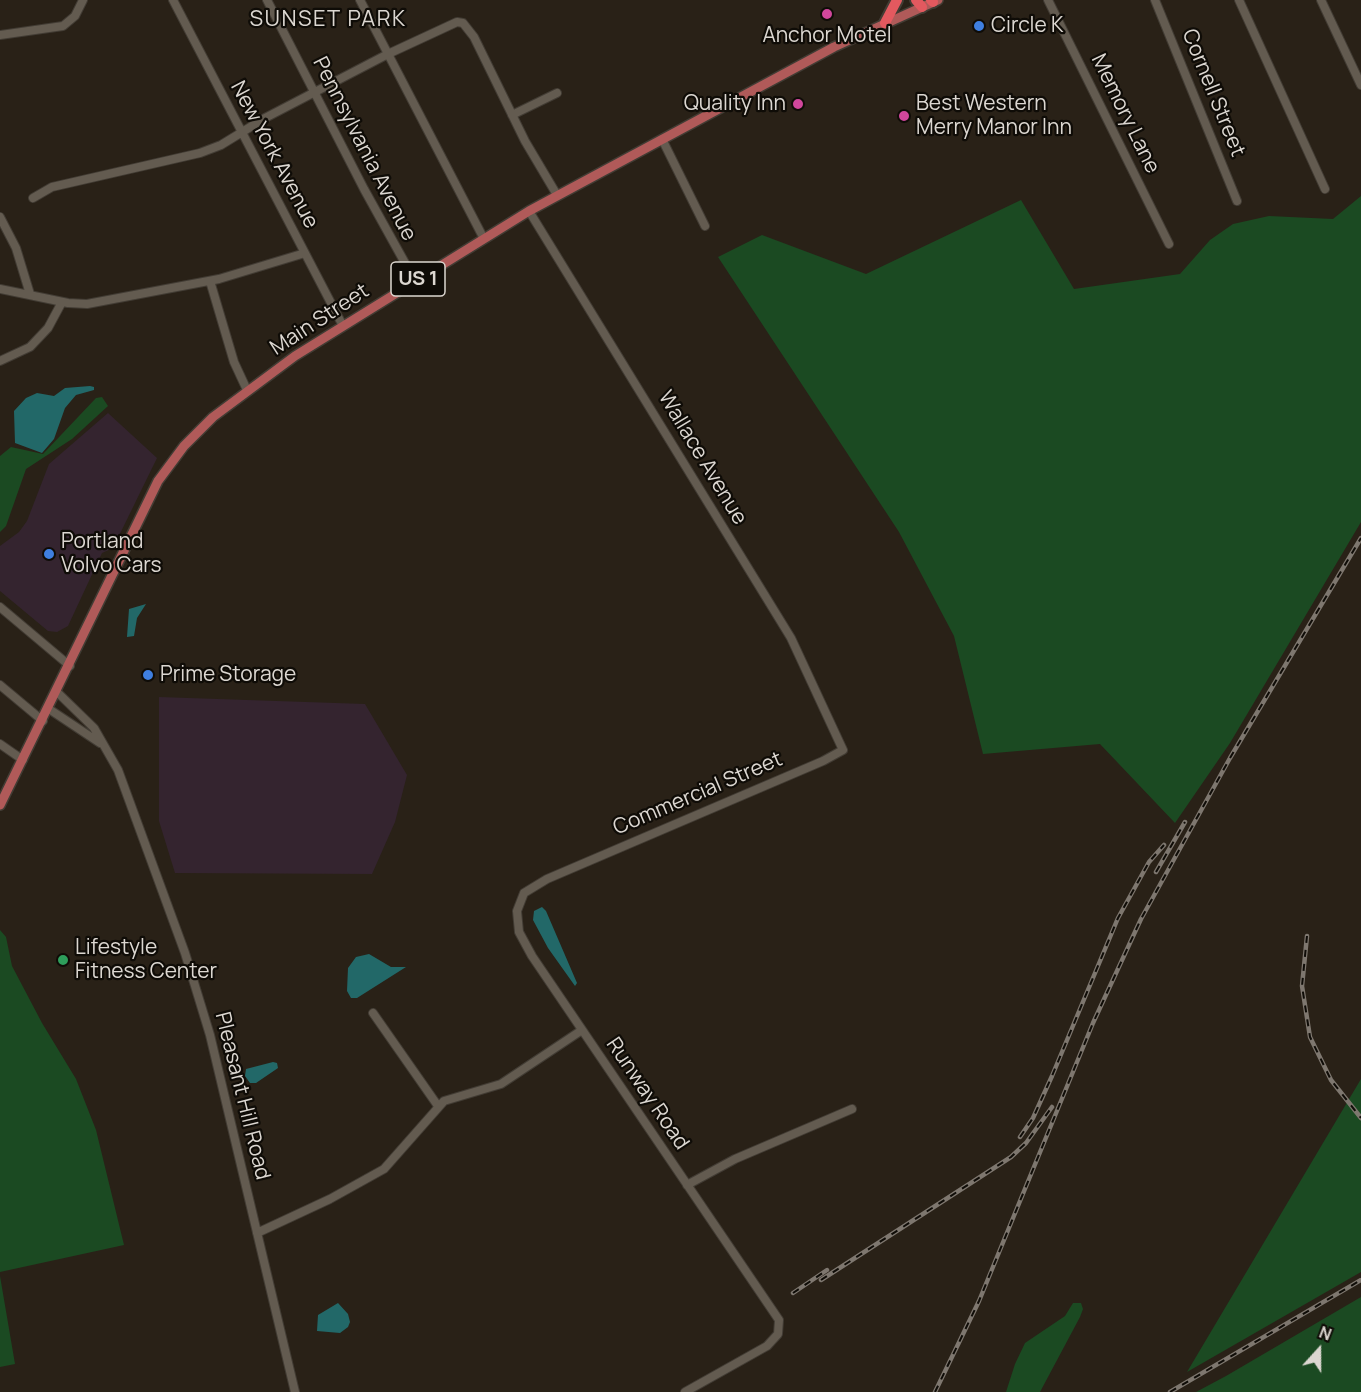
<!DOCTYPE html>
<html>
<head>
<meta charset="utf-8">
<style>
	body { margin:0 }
	#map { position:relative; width:1361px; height:1392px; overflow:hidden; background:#292117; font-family:Manrope,sans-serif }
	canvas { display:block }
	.north { position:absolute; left:1289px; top:1320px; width:60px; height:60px; -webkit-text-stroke:4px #0f0c07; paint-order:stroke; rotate:21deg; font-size:16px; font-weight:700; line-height:24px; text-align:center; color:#dcd7d1 }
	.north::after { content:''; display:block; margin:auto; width:21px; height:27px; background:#dcd7d1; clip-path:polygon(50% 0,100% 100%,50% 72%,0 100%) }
</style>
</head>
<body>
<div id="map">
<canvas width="1361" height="1392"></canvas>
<div class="north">N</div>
</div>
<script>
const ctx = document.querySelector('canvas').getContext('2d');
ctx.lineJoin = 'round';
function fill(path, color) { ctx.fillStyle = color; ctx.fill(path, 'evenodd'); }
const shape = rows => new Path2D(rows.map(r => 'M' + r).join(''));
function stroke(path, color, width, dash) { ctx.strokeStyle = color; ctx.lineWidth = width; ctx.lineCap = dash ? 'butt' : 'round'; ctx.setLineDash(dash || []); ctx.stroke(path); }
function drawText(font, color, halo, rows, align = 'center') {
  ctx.font = font + ' Manrope,sans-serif'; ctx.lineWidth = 4.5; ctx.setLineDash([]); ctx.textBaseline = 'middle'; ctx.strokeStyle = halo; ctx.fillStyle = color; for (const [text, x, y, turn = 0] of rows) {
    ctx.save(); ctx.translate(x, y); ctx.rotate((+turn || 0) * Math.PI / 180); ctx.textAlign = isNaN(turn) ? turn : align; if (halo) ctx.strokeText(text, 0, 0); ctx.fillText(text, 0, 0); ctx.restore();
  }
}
const commercial = shape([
	[108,413,157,458,113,548,102,553,68,626,57,632,48,631,0,591,0,546,19,532,27,521,49,464],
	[159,697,365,704,407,775,395,822,372,874,175,873,159,821]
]);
const green = shape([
	[1361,196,1361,522,1230,743,1175,823,1100,744,983,754,954,636,899,532,718,257,762,235,866,274,1021,200,1074,289,1180,274,1210,240,1233,224,1269,216,1333,219],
	[102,397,108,406,72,439,26,469,6,526,0,532,0,456,11,447,43,454,96,398],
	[0,930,6,937,12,966,42,1023,76,1079,96,1130,124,1245,0,1272],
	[1361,1079,1361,1272,1187,1372],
	[0,1276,15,1364,0,1367],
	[1361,1297,1361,1392,1196,1392,1226,1376],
	[1073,1303,1081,1303,1083,1309,1080,1317,1040,1392,1006,1392,1015,1364,1025,1343,1065,1316]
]);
const water = shape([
	[90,386,94,387,94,390,76,395,65,408,54,439,42,453,15,443,14,411,26,398,37,393,54,396,65,388],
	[146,604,137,618,134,636,127,637,129,609],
	[542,907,546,911,577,983,575,986,548,948,533,920,534,911],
	[369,954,391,967,406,967,357,998,351,998,347,991,348,968,356,957],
	[273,1062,277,1063,278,1068,256,1083,250,1083,245,1076,246,1069],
	[338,1303,348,1314,350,1322,348,1327,340,1333,317,1331,318,1315]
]);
const minor = shape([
	[173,0,343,326],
	[267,0,364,189,415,281],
	[360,0,483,237],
	[1048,0,1169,244],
	[1155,0,1237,201],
	[1239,0,1325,189],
	[1321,0,1361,85],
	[0,35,63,26,75,16,83,0],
	[512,115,557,93],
	[662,139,705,226],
	[33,198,52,187,200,153,221,145,265,118,388,54,457,22,463,23,474,37,525,141,557,195],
	[529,211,791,638,843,750,823,761,547,879,524,893,517,911,519,932,532,956,779,1320,778,1334,767,1346,685,1392],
	[0,217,16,248,30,294],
	[210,281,234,362,247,390],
	[0,289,68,303,87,304,219,279,305,253],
	[0,361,30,347,48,328,62,302],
	[0,607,70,666],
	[0,685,43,721],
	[57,692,94,728,118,770,185,953,210,1035,295,1392],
	[49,709,100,743],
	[0,744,23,760],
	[373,1013,438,1106],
	[687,1185,735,1159,852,1109],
	[257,1233,330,1199,384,1169,444,1101,501,1084,582,1030]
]);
const major = shape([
	[0,805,158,481,184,446,213,417,295,356,529,211,834,47,938,0]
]);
const highway = shape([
	[916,0,922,7],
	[931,0,933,2],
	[885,23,897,0]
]);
const rail = shape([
	[1156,872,1185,822],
	[1307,936,1302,986,1310,1037,1331,1080,1361,1118],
	[1020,1137,1033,1118,1052,1076,1118,918,1149,862,1164,845],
	[821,1280,1011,1157,1026,1143,1052,1107],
	[793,1293,827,1270],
	[935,1392,979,1301,1093,1023,1141,919,1230,758,1361,538],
	[1170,1392,1361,1280]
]);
const markers = [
	[827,14,6,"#d1479c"],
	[979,26,6,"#3f7fe0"],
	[798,104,6,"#d1479c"],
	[904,116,6,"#d1479c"],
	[49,554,6,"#3f7fe0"],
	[148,675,6,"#3f7fe0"],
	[63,960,6,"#2e9e5b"]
];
const shields = [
	[418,279,54]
];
const shieldNames = [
	["US 1",418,279]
];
const poiNames = [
	["Circle K",991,26],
	["Anchor Motel",827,36,"center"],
	["Quality Inn",786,104,"right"],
	["Best Western",916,104],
	["Merry Manor Inn",916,128],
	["Portland",61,542],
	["Volvo Cars",61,566],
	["Prime Storage",160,675],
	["Lifestyle",75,948],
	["Fitness Center",75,972]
];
const streetNames = [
	["Cornell Street",1213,93,68],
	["Memory Lane",1125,114,64],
	["Pennsylvania Avenue",364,149,63],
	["New York Avenue",274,155,62],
	["Main Street",320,320,-33],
	["Wallace Avenue",702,458,59],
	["Commercial Street",698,794,-23],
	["Runway Road",647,1094,56],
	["Pleasant Hill Road",242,1096,76]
];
const neighbourhoodNames = [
	["SUNSET PARK",328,20]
];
fill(commercial, '#34242f');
fill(green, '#1b4a22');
fill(water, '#226868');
stroke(minor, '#423c34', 10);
stroke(major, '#423c34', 12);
stroke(highway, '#423c34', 14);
stroke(minor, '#635b50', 8);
stroke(major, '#b05a59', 9);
stroke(highway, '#e3595f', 10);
stroke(rail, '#7e776f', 4.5);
stroke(rail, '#0f0c07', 2, [7]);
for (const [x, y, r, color] of markers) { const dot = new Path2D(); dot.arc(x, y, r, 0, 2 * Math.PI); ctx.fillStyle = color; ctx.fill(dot); stroke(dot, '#0f0c07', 2); }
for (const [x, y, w] of shields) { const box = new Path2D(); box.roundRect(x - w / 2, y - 17, w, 34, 4.5); ctx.fillStyle = '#0f0c07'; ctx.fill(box); stroke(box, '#dcd7d1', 1.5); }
drawText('bold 20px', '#dcd7d1', null, shieldNames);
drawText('21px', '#dcd7d1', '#0f0c07', poiNames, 'left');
drawText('21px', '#dcd7d1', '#0f0c07', streetNames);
ctx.letterSpacing = '1.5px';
drawText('22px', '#dcd7d1', '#0f0c07', neighbourhoodNames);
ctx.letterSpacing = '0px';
</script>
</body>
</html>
